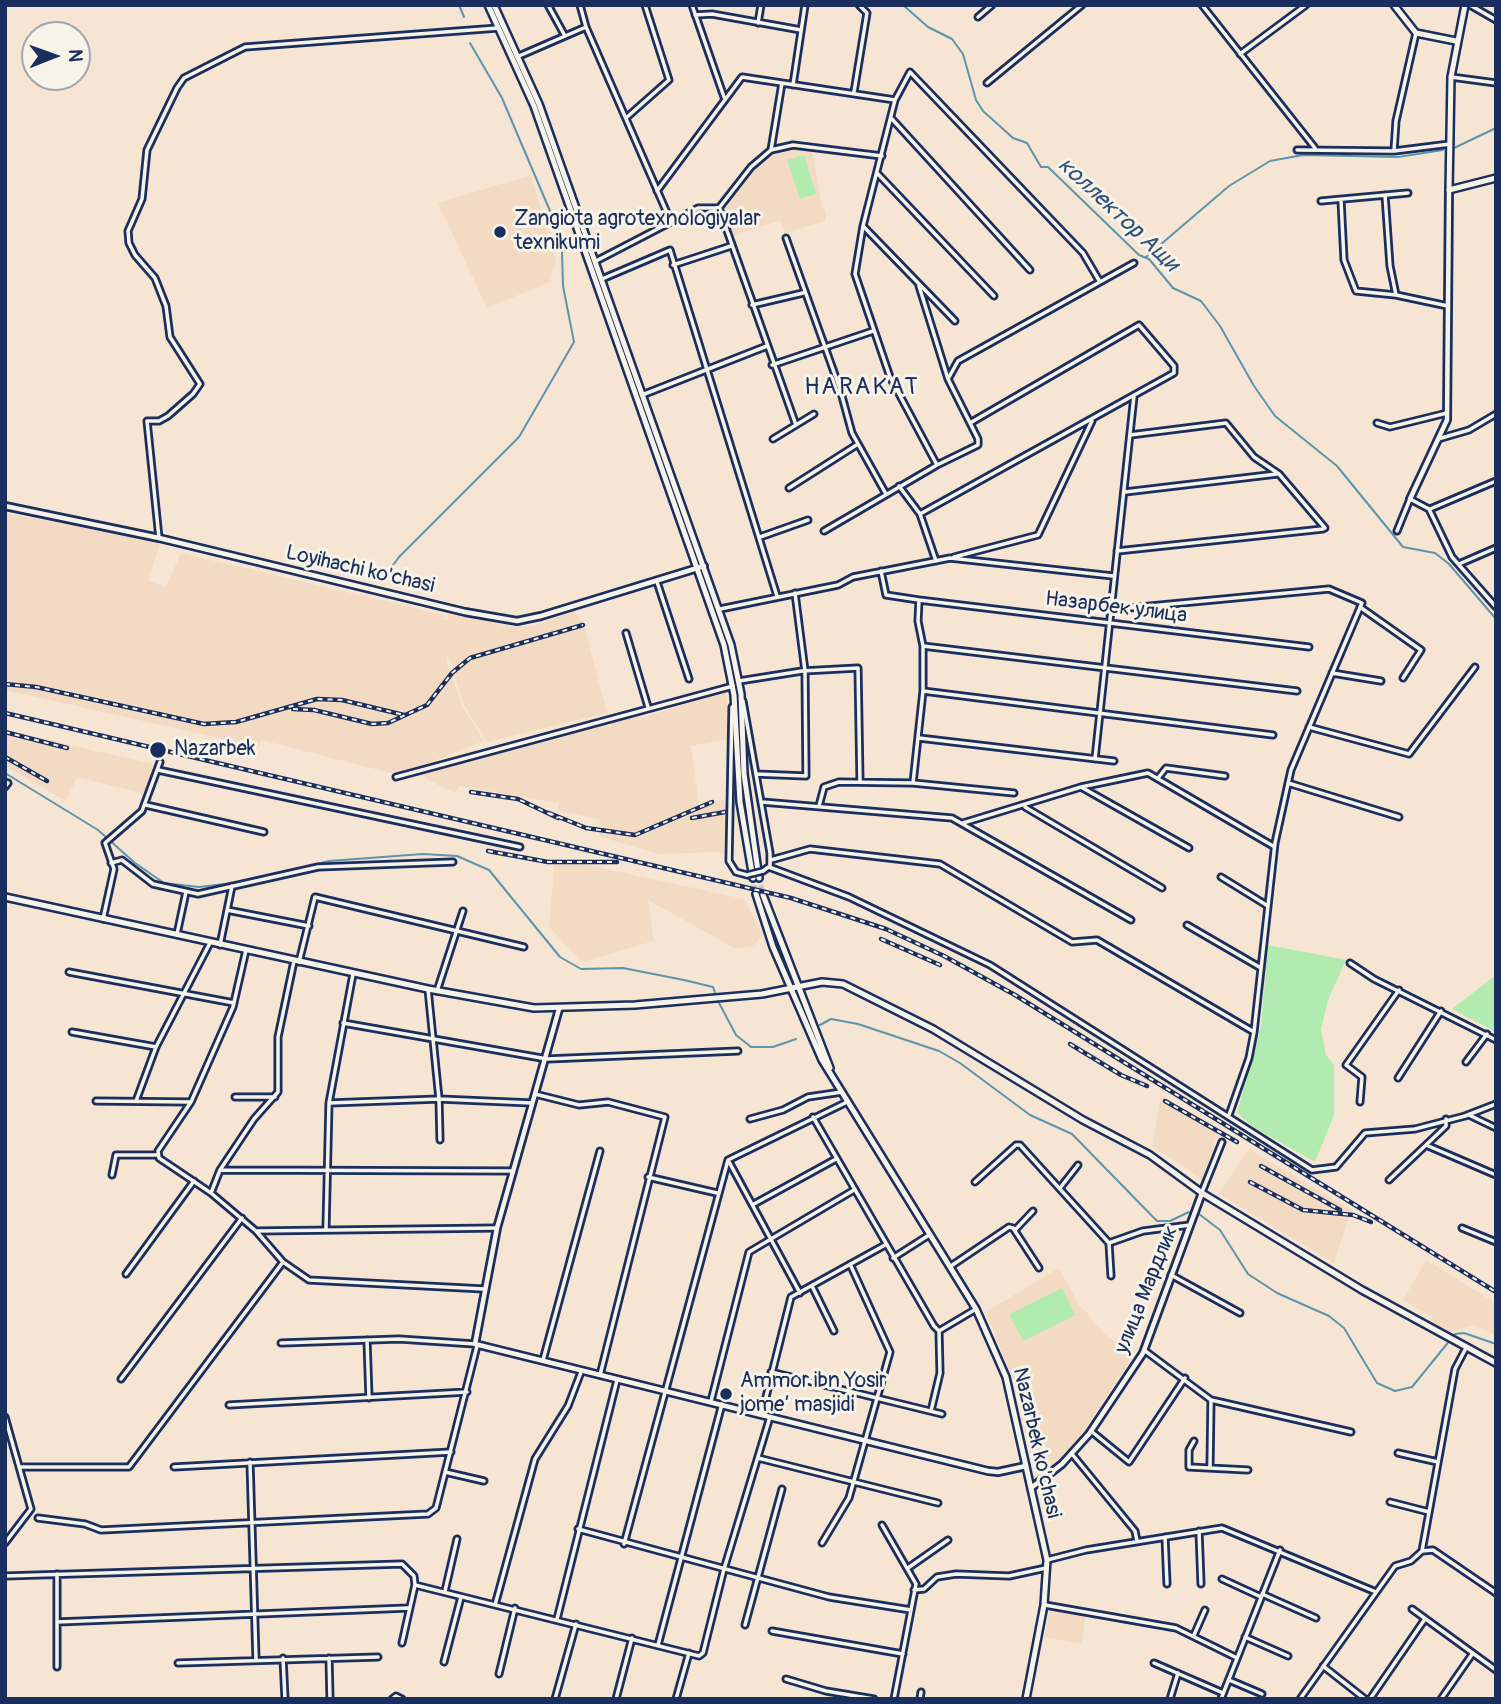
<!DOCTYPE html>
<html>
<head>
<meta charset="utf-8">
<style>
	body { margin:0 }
	#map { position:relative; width:1501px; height:1704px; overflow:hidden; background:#f5e5d2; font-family:Pangolin,sans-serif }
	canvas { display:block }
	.frame { position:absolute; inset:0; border:7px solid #1b2f5e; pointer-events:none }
	.north { position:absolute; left:21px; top:21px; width:70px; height:70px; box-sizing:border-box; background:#f7f3e8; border:2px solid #9fa5b1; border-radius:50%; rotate:89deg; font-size:19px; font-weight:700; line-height:28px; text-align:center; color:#1b2f5e }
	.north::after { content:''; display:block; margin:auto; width:24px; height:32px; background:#1b2f5e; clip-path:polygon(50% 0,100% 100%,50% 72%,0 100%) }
</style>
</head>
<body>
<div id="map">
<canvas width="1501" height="1704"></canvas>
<div class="frame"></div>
<div class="north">N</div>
</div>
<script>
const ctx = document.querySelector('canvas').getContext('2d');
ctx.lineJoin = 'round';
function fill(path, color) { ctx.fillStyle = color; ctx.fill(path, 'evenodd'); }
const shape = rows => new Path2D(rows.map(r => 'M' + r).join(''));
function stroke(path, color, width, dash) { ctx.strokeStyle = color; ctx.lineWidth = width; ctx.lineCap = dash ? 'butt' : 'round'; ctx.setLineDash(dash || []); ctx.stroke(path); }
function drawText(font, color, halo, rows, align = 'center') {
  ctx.font = font + ' Pangolin,sans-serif'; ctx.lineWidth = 6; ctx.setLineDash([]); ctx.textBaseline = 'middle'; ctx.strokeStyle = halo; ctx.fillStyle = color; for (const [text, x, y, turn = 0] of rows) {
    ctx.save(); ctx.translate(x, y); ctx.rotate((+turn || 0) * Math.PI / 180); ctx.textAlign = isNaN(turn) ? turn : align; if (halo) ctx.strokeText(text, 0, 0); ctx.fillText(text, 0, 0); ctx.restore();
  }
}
const built = shape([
	[788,148,812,149,822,207,826,212,825,221,785,233,780,220,734,236,724,205,763,160],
	[531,175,556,261,550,282,487,308,438,203],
	[5,513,160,542,149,581,166,587,181,553,444,615,444,620,448,620,448,612,512,627,534,626,574,611,584,624,607,713,487,742,464,705,448,654,447,663,461,704,484,741,399,775,261,740,259,747,5,690],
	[726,690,731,738,691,746,699,805,725,800,735,852,723,855,720,852,658,854,598,836,599,830,604,830,599,819,558,811,559,803,459,786,455,793,426,779,423,773,602,722,610,728,612,720,646,717],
	[5,730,153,764,146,794,77,777,66,801,5,766],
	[555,858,744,899,762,934,753,946,736,949,648,900,654,941,582,962,549,927],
	[1161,1095,1219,1131,1202,1181,1188,1169,1152,1147],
	[1249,1149,1351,1210,1334,1263,1219,1194],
	[1426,1260,1496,1303,1496,1335,1473,1325,1450,1332,1431,1322,1433,1317,1403,1300],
	[1059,1268,1079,1305,1089,1315,1088,1317,1106,1335,1134,1356,1071,1450,1037,1481,1012,1378,986,1312],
	[1050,1608,1086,1616,1081,1644,1045,1637]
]);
const green = shape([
	[804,155,816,194,800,199,787,160],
	[1268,945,1346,960,1328,1000,1321,1029,1326,1055,1334,1065,1334,1115,1315,1162,1255,1128,1237,1113,1261,1026],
	[1496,975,1496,1032,1452,1009],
	[1062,1288,1075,1315,1023,1341,1009,1314]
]);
const stream = shape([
	[459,5,464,17],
	[903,5,928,27,952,39,963,54,976,100,983,111,1013,138,1027,143,1041,167,1048,167,1139,255,1149,259,1173,288,1201,301,1220,326,1254,386,1275,416,1337,466,1403,547,1435,553,1449,564,1496,619],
	[1454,148,1496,128],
	[1146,257,1229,186,1270,161,1303,155,1398,157,1443,150],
	[384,577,399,557,519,437,574,342,563,286,562,252,553,218,502,98,470,43],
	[5,773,98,830,135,863,164,883,199,887,242,882,329,861,423,854,457,856,489,870,560,957,581,969,623,968,684,980,713,987,716,996],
	[718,1001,736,1035,751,1047,773,1047,796,1039],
	[820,1025,831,1019,858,1024,939,1051,960,1063,1030,1115,1072,1134,1157,1221,1170,1221,1189,1212],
	[1199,1214,1220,1230,1248,1274,1277,1293,1329,1316,1344,1328,1377,1383,1395,1391,1412,1387,1455,1334,1464,1333,1496,1344]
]);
const secondaryTunnel = shape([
	[753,878,756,894],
	[759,878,763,895]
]);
const minor = shape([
	[548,5,565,36],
	[580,5,586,27,671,222],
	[692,5,724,97],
	[1202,5,1315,148],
	[1470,5,1496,20],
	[695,15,712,14,801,30],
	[978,17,992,5],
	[758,23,761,5],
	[1240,54,1306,5],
	[519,56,586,27],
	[1451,77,1496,83],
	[987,83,1082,5],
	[793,85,805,5],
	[854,92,867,13,859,5],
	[626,118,669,80,645,5],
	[892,119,1030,270],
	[771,150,782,83],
	[1297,150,1394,151,1450,144],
	[1394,151,1396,121,1416,33],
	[877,173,994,296],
	[657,191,742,77,895,100],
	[1385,195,1390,266,1396,295],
	[1341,200,1344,260,1356,291,1396,295,1448,306],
	[1321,201,1408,193],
	[719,208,796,425],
	[719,208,751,167,771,150,793,145,882,156],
	[863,226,955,321],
	[786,238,840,389,852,433,886,494],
	[596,261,698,208,719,208],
	[673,265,731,246],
	[602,279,670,250,777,596],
	[919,286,948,379],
	[752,305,803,293],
	[772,365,873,331],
	[642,395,767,346],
	[1377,423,1390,427,1447,413],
	[1130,435,1226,423,1254,457,1279,474,1325,528],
	[773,439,814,414],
	[1438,439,1469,430,1496,414],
	[937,465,890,377,855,274,863,226,895,100,910,72,1083,253,1100,282],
	[899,486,920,514,936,561],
	[789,488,858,444],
	[1125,492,1277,474],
	[1430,509,1496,481],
	[920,514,1174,373,1174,366,1139,325,970,423],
	[824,531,937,465,978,445,978,439,948,379,958,361,1134,263],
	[1397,531,1410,499,1429,509,1452,557,1496,607],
	[760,537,808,520],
	[159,538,147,421,159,421,168,416,193,394,200,384,170,337,166,306,155,278,135,255,129,243,128,231,142,199,147,150,177,88,184,78,245,47,498,28],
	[1117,551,1323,529],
	[954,557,1038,535,1092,421],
	[1459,564,1496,548],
	[881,571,886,595,919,600,918,621,923,646,923,691,913,783],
	[657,582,689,679],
	[919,600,1309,647],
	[1360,607,1421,650,1403,678],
	[720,609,838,585,853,577,950,558,1113,576],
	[1108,610,1329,589,1362,603,1291,770,1275,843,1254,1032,1249,1058,1229,1115],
	[626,633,648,707],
	[923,646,1297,691],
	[1332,673,1381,681],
	[739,681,802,671,858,668,860,781],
	[923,691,1273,735],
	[743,701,770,853,770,866,763,871],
	[732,707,729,861,736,872,747,875],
	[1309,727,1409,754,1475,667],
	[919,738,1114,761],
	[1095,759,1134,396],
	[158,770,520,847],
	[756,774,806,776,805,671,795,593],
	[396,777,733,686],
	[1158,778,1166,768,1225,776],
	[5,782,8,783,5,787],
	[1288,783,1399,817],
	[1081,787,1189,848],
	[762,802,952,818,1131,920],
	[146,805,264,832],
	[819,806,824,787,839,782,913,783,1014,793],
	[1025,807,1162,888],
	[963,823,1081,787,1148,773,1273,846],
	[771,860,810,849,940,864,1072,942,1097,940,1254,1032],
	[111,863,122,860,153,884,198,894,318,867,453,862],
	[769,867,849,897,990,965,1312,1170,1336,1167,1365,1133,1415,1129,1465,1116,1496,1104],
	[1221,877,1268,906],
	[227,910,309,926],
	[103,919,114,869,105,843,142,811,160,762],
	[1187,925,1261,968],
	[177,934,186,892],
	[220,945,232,886],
	[246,950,233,1007,191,1102,158,1151,159,1158,211,1193,256,1231,283,1262,309,1280,484,1289],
	[299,962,315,897,524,947],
	[1350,963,1374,979,1496,1040],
	[69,972,234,1003],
	[428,989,439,1099,440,1140],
	[437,991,463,911],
	[343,1023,547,1059,738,1051],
	[72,1032,156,1047],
	[1466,1062,1487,1034],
	[1398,1078,1441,1011],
	[535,1094,579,1105,608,1102,665,1117,600,1375],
	[235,1097,275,1097],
	[96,1101,191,1102],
	[136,1101,156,1047,210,943],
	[1360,1102,1362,1077,1346,1065,1399,990],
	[329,1103,439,1099,532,1103],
	[1469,1115,1496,1128],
	[813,1117,934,1326,939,1331,976,1309],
	[750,1119,783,1110,808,1097,842,1092],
	[1426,1145,1496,1175],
	[728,1160,800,1293],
	[220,1170,513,1171],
	[112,1175,116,1155,157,1155],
	[648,1177,717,1193],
	[1389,1180,1446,1126,1446,1119],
	[975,1182,1016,1145,1020,1145,1109,1243,1111,1276],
	[1060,1188,1078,1165],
	[1202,1192,1222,1142],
	[211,1193,220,1170,254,1119,278,1092,278,1037,294,961],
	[754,1204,836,1159],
	[326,1228,329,1103,353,974],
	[1462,1228,1496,1242],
	[1015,1230,1033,1211],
	[256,1231,497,1228],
	[1109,1243,1143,1231,1190,1225],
	[893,1258,929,1235],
	[951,1266,1009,1227,1013,1228,1039,1268],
	[126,1274,194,1181],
	[1171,1275,1240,1313],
	[812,1286,834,1331],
	[367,1340,369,1398],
	[281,1343,399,1339,475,1344],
	[1144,1350,1211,1400,1351,1432],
	[543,1360,600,1151],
	[771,1372,942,1414],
	[121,1379,242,1218],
	[711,1401,749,1252,854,1190],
	[229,1405,467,1392],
	[931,1411,940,1373,939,1331],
	[762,1413,791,1297,885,1245],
	[5,1417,31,1509,5,1543],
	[1091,1431,1129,1462,1185,1378],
	[1194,1441,1189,1450,1189,1467,1248,1470],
	[1398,1453,1438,1462],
	[1072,1454,1135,1531,1137,1541],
	[758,1458,938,1503],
	[250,1462,256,1659],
	[19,1467,129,1467,283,1262],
	[174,1467,451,1452],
	[1210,1467,1211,1400],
	[445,1472,484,1481],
	[1390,1502,1429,1512],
	[38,1518,85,1524,101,1530,428,1514,436,1508,477,1346],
	[882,1525,916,1584,894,1699],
	[578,1529,829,1597,911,1610],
	[1199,1531,1201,1584],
	[1165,1537,1167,1584],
	[822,1543,849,1498,890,1352,850,1264],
	[624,1544,728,1160,847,1102],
	[1422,1551,1455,1369,1466,1348],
	[1047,1560,1086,1550,1222,1528,1376,1592],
	[908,1568,948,1540],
	[57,1574,57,1667],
	[5,1576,402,1564,414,1576,415,1585,402,1643],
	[1222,1579,1261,1597],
	[415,1585,699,1656,703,1653,724,1569,770,1417],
	[914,1590,924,1589,937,1577,956,1574,1009,1576,1046,1568],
	[445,1591,457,1539],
	[1262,1594,1316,1618],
	[495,1605,535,1459,568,1406,581,1372],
	[1045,1605,1176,1628,1237,1658],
	[1412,1609,1496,1670],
	[557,1619,617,1380],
	[57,1622,408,1608],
	[745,1625,782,1489],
	[772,1631,903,1654],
	[1194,1635,1205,1610],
	[1245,1637,1288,1656],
	[658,1645,722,1404],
	[283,1658,285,1699],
	[329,1658,330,1699],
	[444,1662,461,1597],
	[178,1663,378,1657],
	[1154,1663,1223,1693],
	[1323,1666,1365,1699],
	[499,1674,515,1608],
	[786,1679,826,1691,874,1699],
	[1229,1680,1262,1694],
	[392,1699,396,1696,402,1699],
	[555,1699,576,1624],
	[616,1699,632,1638],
	[676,1699,689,1653],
	[920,1699,921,1692],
	[1170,1699,1178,1673],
	[1221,1699,1280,1550],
	[1300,1699,1395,1566,1411,1561,1422,1551,1433,1550,1496,1593],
	[1370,1699,1425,1619],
	[1441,1699,1473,1653]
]);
const tertiary = shape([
	[1410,499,1447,420,1449,190],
	[5,506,159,538,465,612,517,621,541,616,704,566],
	[559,1009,497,1228,475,1344,988,1471,998,1472,1026,1466],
	[1031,1488,1062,1464,1089,1434,1143,1353,1202,1193]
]);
const secondary = shape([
	[488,5,534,106,724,645,734,695,740,802,753,878],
	[494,5,539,104,731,645,741,694,744,774,759,878],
	[1394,5,1416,33,1456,41],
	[1465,5,1451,77,1449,190,1496,178],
	[756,894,773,947,822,1060,976,1309,1006,1377,1047,1560,1044,1605,1026,1699],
	[763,895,830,1068],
	[5,897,428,989,534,1008,635,1005,762,994,822,982,843,984,933,1029,1083,1120,1150,1155,1202,1193,1362,1290,1496,1363]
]);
const rail = shape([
	[5,684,36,687,204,724,236,722,317,699,342,700,404,715],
	[293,709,314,710,372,724,388,723,427,705,452,673,470,658,583,625],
	[5,713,791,898,886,929,944,956,1015,995,1496,1292],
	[5,732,67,748],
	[5,757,47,781],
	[471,792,518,799,558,818],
	[549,813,586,828,635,835,712,802],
	[692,818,725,812],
	[488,851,548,862,617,862],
	[881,939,940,965],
	[1070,1044,1121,1075,1147,1086],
	[1165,1101,1237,1142],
	[1261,1166,1340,1210],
	[1250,1182,1303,1210,1353,1215,1371,1222]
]);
const minorBridge = shape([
	[747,875,763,871]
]);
const markers = [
	[500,232,7,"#1b2f5e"],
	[158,750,9,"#1b2f5e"],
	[726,1394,7,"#1b2f5e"]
];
const poiNames = [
	["Zangiota agrotexnologiyalar",514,220],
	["texnikumi",514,244],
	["Nazarbek",174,750],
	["Ammor ibn Yosir",740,1382],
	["jome’ masjidi",740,1406]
];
const streetNames = [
	["Loyihachi ko'chasi",360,570,13],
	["Назарбек улица",1116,608,7],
	["улица Мардлик",1147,1290,-68],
	["Nazarbek ko'chasi",1036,1443,77]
];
const waterNames = [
	["коллектор Ащи",1118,215,43]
];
const quarterNames = [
	["HARAKAT",862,388]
];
fill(built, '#f3dbc3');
fill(green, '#b1ebb0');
stroke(stream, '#5c95ad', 2);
stroke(secondaryTunnel, '#c9c1bb', 5, [5, 2.5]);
stroke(minor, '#1b2f5e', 9);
stroke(tertiary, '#1b2f5e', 10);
stroke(secondary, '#1b2f5e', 10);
stroke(minor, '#f7f3e8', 3.5);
stroke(tertiary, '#f7f3e8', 4.5);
stroke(secondary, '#f7f3e8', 5);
stroke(rail, '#1b2f5e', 4.5);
stroke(rail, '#f7f3e8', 2, [5]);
stroke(minorBridge, '#1b2f5e', 9, []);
stroke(minorBridge, '#f7f3e8', 3.5);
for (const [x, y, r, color] of markers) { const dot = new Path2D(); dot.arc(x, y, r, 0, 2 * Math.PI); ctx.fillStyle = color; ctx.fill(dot); stroke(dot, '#f7f3e8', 2.5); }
drawText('21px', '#1b2f5e', '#f7f3e8', poiNames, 'left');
drawText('21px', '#1b2f5e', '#f7f3e8', streetNames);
drawText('italic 23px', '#315178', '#f7f3e8', waterNames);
ctx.letterSpacing = '2px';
drawText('24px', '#1b2f5e', '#f7f3e8', quarterNames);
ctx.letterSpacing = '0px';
</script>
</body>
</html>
